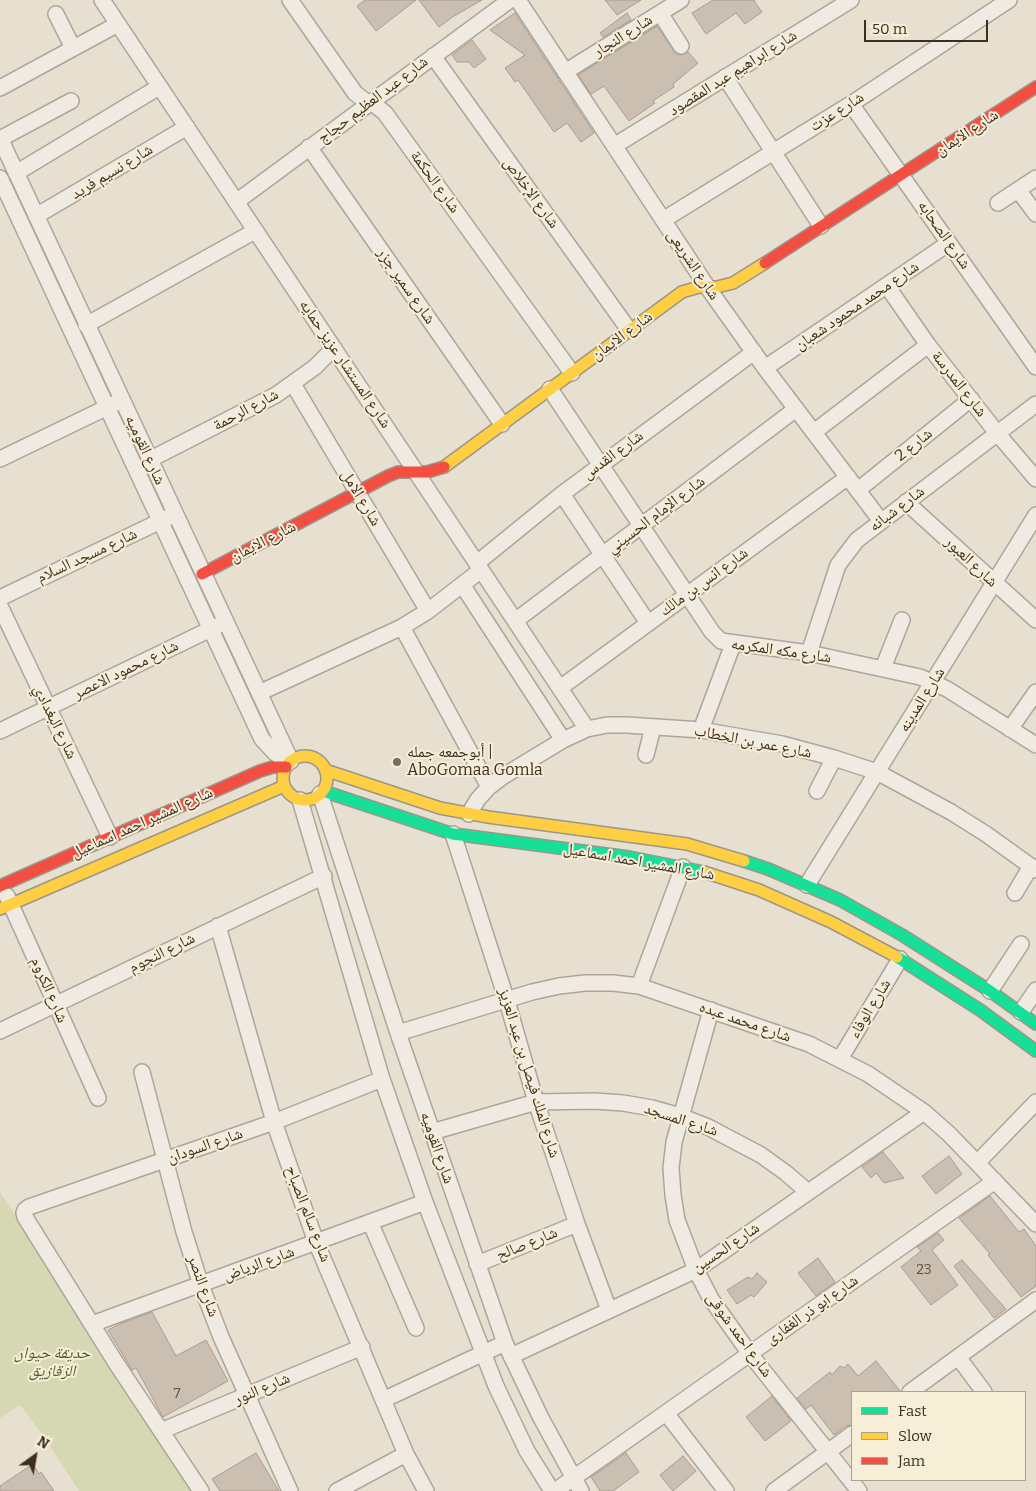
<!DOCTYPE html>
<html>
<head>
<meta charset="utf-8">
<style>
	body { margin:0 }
	#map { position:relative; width:1036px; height:1491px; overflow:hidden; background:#e7e0d1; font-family:Bitter,serif }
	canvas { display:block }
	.legend { position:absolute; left:851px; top:1391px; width:175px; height:90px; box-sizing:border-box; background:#f7eed8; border:1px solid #ada18e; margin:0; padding:6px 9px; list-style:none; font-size:15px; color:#3d2e20 }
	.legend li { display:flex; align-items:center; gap:10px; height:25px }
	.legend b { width:25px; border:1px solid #ada18e }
	.north { position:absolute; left:10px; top:1431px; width:50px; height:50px; -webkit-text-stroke:4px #f7eed8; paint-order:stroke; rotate:32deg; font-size:14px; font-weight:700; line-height:20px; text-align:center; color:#3d2e20 }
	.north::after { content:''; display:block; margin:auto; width:18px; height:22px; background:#3d2e20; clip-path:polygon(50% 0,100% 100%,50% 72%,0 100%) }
	.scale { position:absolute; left:864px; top:20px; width:124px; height:22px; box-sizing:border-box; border:2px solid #3d2e20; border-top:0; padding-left:6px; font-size:15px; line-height:18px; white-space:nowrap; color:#3d2e20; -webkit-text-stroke:4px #f7eed8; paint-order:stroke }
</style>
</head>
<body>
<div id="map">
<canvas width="1036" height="1491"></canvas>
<ul class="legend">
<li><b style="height:6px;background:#16e098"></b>Fast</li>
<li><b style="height:6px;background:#ffcf43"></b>Slow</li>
<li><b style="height:6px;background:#f24e42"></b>Jam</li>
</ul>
<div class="north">N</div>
<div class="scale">50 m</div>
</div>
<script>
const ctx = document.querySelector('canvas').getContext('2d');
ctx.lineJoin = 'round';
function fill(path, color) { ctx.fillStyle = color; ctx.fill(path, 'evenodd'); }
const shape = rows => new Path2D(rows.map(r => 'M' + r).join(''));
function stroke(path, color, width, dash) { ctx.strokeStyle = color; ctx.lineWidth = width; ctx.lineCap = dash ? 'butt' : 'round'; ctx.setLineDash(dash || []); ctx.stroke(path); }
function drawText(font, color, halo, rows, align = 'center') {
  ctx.font = font + ' Bitter,"Noto Naskh Arabic",serif'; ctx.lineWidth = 4; ctx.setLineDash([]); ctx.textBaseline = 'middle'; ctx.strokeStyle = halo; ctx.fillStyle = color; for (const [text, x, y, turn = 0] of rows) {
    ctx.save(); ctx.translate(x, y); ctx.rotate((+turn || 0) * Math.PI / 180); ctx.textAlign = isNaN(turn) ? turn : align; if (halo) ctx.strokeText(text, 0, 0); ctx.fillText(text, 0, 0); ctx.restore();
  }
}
const green = shape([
	[0,1192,83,1318,193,1491,79,1491,47,1441,20,1405,0,1418]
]);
const building = shape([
	[365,0,416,0,376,31,357,6,365,0],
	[419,0,482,0,454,16,439,27,419,0],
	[605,0,641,0,617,15,605,0],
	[713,0,755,0,754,1,762,12,745,24,736,13,706,34,692,13,713,0],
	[515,13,594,133,581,142,567,123,554,132,518,80,515,82,505,68,525,55,490,30,515,13],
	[627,13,631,20,603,37,600,33,627,13],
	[657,26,676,54,682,55,688,52,698,63,673,84,674,87,653,101,655,103,629,121,604,86,591,94,578,75,657,26],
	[472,40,486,59,474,68,469,62,457,62,452,55,472,40],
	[883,1152,904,1178,884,1183,876,1173,871,1178,862,1167,883,1152],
	[949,1156,962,1174,936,1194,922,1176,949,1156],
	[990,1196,1019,1232,1024,1229,1036,1246,1036,1286,1021,1297,988,1255,990,1254,959,1218,990,1196],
	[938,1233,944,1240,932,1250,958,1285,931,1305,901,1267,921,1251,917,1247,938,1233],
	[818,1258,835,1282,816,1296,798,1273,818,1258],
	[962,1260,1006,1309,994,1318,954,1266,962,1260],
	[757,1273,767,1282,754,1297,751,1295,737,1304,727,1290,748,1277,752,1279,757,1273],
	[152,1312,176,1356,206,1340,228,1381,163,1417,136,1368,132,1370,108,1330,120,1324,152,1312],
	[876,1361,901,1392,852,1392,852,1425,846,1426,834,1435,811,1405,806,1409,797,1398,830,1372,832,1375,840,1366,844,1368,848,1364,858,1376,876,1361],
	[772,1396,791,1421,765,1441,746,1417,772,1396],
	[256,1453,279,1491,220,1491,212,1479,256,1453],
	[626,1453,639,1472,613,1491,600,1491,591,1477,626,1453],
	[683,1456,696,1471,673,1491,660,1475,683,1456],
	[33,1464,39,1474,41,1472,54,1491,0,1491,0,1486,33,1464]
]);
const street = shape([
	[102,0,587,729],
	[290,0,355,93,364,100,375,105,385,113,572,373],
	[518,0,708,288,765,368,881,521],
	[660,13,681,46],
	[56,14,73,48],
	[433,56,629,330],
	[565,72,681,0],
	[725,77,821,226],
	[0,88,118,24],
	[851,104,1036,367],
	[0,138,291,761],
	[0,139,71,101],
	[614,146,851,0],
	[309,147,502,424],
	[16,173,159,87],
	[0,178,262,739,274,752,288,763],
	[1018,190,1036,214],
	[236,202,510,0],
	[998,203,1036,178],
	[36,216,187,127],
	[663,220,851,104,1009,0],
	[887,286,928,345,997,433,1036,479],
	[86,325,255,231],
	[765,368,949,243],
	[293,384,428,611],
	[550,389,712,632,721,641,809,653,920,677,947,689,1036,745],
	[814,432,928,345],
	[0,459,116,403],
	[149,460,276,395,315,367,334,348],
	[858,490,971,399],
	[562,494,648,623],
	[906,502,1036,620],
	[477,563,562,494,754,352],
	[463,586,563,740],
	[0,598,169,517],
	[0,606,110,837],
	[515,621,796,409],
	[402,627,489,787],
	[809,653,838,565,857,540,1036,404],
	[883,668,902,620],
	[560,688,848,477],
	[259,693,402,627,428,611,481,570],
	[1010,729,1036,692],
	[701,730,733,644],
	[0,731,219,625],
	[646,755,653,727],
	[817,791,834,758],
	[320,794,398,1033,505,1343,541,1418,581,1491],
	[300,800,382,1079,425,1202,496,1386,527,1451,552,1491],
	[469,814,478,799,489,787,502,777,563,740,587,729,607,725,627,725,701,730,782,744,834,758,877,772,951,812,986,834,1036,870],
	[453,834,507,1001,536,1102,577,1224,609,1310],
	[807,885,1036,515],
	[1015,893,1031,866],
	[7,896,98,1098],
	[218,926,274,1122,316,1242,406,1454,426,1491],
	[639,986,683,867],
	[990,991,1021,944],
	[711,1010,674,1142,671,1168,673,1195,677,1220,696,1270,711,1299,750,1354,859,1491],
	[1021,1012,1036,990],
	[0,1031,324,876],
	[398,1033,532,992,559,986,585,983,613,983,639,986,809,1044,868,1074,924,1112,949,1134,1036,1224],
	[840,1059,900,959],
	[142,1072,184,1232,201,1285,221,1337,290,1491],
	[432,1132,536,1102,594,1101,623,1103,652,1108,680,1116,708,1127,761,1155,786,1173,808,1192],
	[978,1162,1036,1102],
	[370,1222,416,1328],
	[477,1264,577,1224],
	[92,1324,425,1202],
	[511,1356,696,1270,924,1112],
	[958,1357,984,1392],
	[910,1392,1036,1300],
	[383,1400,505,1343],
	[666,1413,726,1491],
	[161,1431,362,1347],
	[201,1491,116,1363,25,1217,24,1213,25,1210,29,1207,274,1122,382,1079],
	[337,1491,406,1454],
	[555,1491,995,1181],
	[774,1491,852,1434]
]);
const fast = shape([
	[323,791,453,834,629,857,704,872],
	[744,861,768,869,840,900,902,935,990,991,1036,1024],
	[897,957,980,1010,1036,1051]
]);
const slow = shape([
	[444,467,682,292,699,287,717,287,733,283,765,263],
	'283 778a22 22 0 1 1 44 0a22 22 0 1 1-44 0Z',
	[325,770,440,808,488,817,687,844,744,861],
	[704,872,759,890,831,922,897,957],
	[0,909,284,786]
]);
const jam = shape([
	[765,263,1036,87],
	[202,574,388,476,398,472,427,472,444,467],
	[0,886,260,771,273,767,286,767]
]);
const markers = [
	[397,762,5,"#786c5e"]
];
const numberNames = [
	["23",924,1270],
	["7",177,1394]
];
const streetNames = [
	["شارع النجار",623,36,-32],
	["شارع ابراهيم عبد المقصود",733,73,-32],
	["شارع عبد العظيم حجاج",373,100,-37],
	["شارع عزت",837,112,-32],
	["شارع الايمان",967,133,-33],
	["شارع نسيم فريد",112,172,-31],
	["شارع الحكمة",435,182,54],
	["شارع الإخلاص",531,193,54],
	["شارع الصحابه",944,235,55],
	["شارع الشريعى",693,265,56],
	["شارع سمير جزر",406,286,55],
	["شارع محمد محمود شعبان",857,306,-34],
	["شارع الايمان",622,336,-36],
	["شارع المستشار عزيز حمايه",345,364,56],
	["شارع المدرسة",959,384,52],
	["شارع الرحمة",246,410,-28],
	["شارع 2",914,445,-39],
	["شارع القوميه",145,450,65],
	["شارع القدس",613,455,-36],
	["شارع الامل",361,498,59],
	["شارع شبانه",897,509,-37],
	["شارع الإمام الحسيني",656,515,-37],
	["شارع الايمان",263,542,-27],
	["شارع مسجد السلام",87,556,-25],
	["شارع العبور",971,562,43],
	["شارع انس بن مالك",704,582,-36],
	["شارع مكه المكرمه",781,651,8],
	["شارع محمود الاعصر",126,670,-26],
	["شارع المدينه",922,700,-58],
	["شارع البغدادي",55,722,64],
	["شارع عمر بن الخطاب",753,742,11],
	["شارع المشير احمد اسماعيل",142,823,-24],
	["شارع المشير احمد اسماعيل",639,862,10],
	["شارع النجوم",162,953,-26],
	["شارع الكروم",49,990,66],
	["شارع الوفاء",870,1009,-59],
	["شارع محمد عبده",745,1022,19],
	["شارع الملك فيصل بن عبد العزيز",529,1073,73],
	["شارع المسجد",681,1120,18],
	["شارع السودان",205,1146,-19],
	["شارع القوميه",437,1148,71],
	["شارع سالم الصباح",308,1214,69],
	["شارع صالح",527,1244,-22],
	["شارع الحسين",726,1248,-34],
	["شارع الرياض",259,1264,-20],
	["شارع النصر",203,1286,70],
	["شارع ابو ذر الغفارى",812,1310,-35],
	["شارع احمد شوقى",739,1335,54],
	["شارع النور",262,1389,-23]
];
const poiNames = [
	["أبوجمعه جمله |",407,753],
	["AboGomaa Gomla",407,771]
];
const parkNames = [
	["حديقة حيوان",52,1354],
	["الزقازيق",52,1372]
];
fill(green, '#d6d7b3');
fill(building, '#cbbfb2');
stroke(building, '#a89c90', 1);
stroke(street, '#ada599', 18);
stroke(fast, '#9c958a', 14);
stroke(slow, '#9c958a', 14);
stroke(jam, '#9c958a', 14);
stroke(street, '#efebe3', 15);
stroke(fast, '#16e098', 11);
stroke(slow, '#ffcf43', 11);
stroke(jam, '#f24e42', 11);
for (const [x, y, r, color] of markers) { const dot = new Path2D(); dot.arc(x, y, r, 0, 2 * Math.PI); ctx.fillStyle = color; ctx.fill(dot); stroke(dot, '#f7eed8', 2); }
drawText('14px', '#605244', null, numberNames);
drawText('16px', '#3d2e20', '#f7eed8', streetNames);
drawText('16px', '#3d2e20', '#f7eed8', poiNames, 'left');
drawText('italic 16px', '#4d5a26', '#f7eed8', parkNames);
</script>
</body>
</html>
